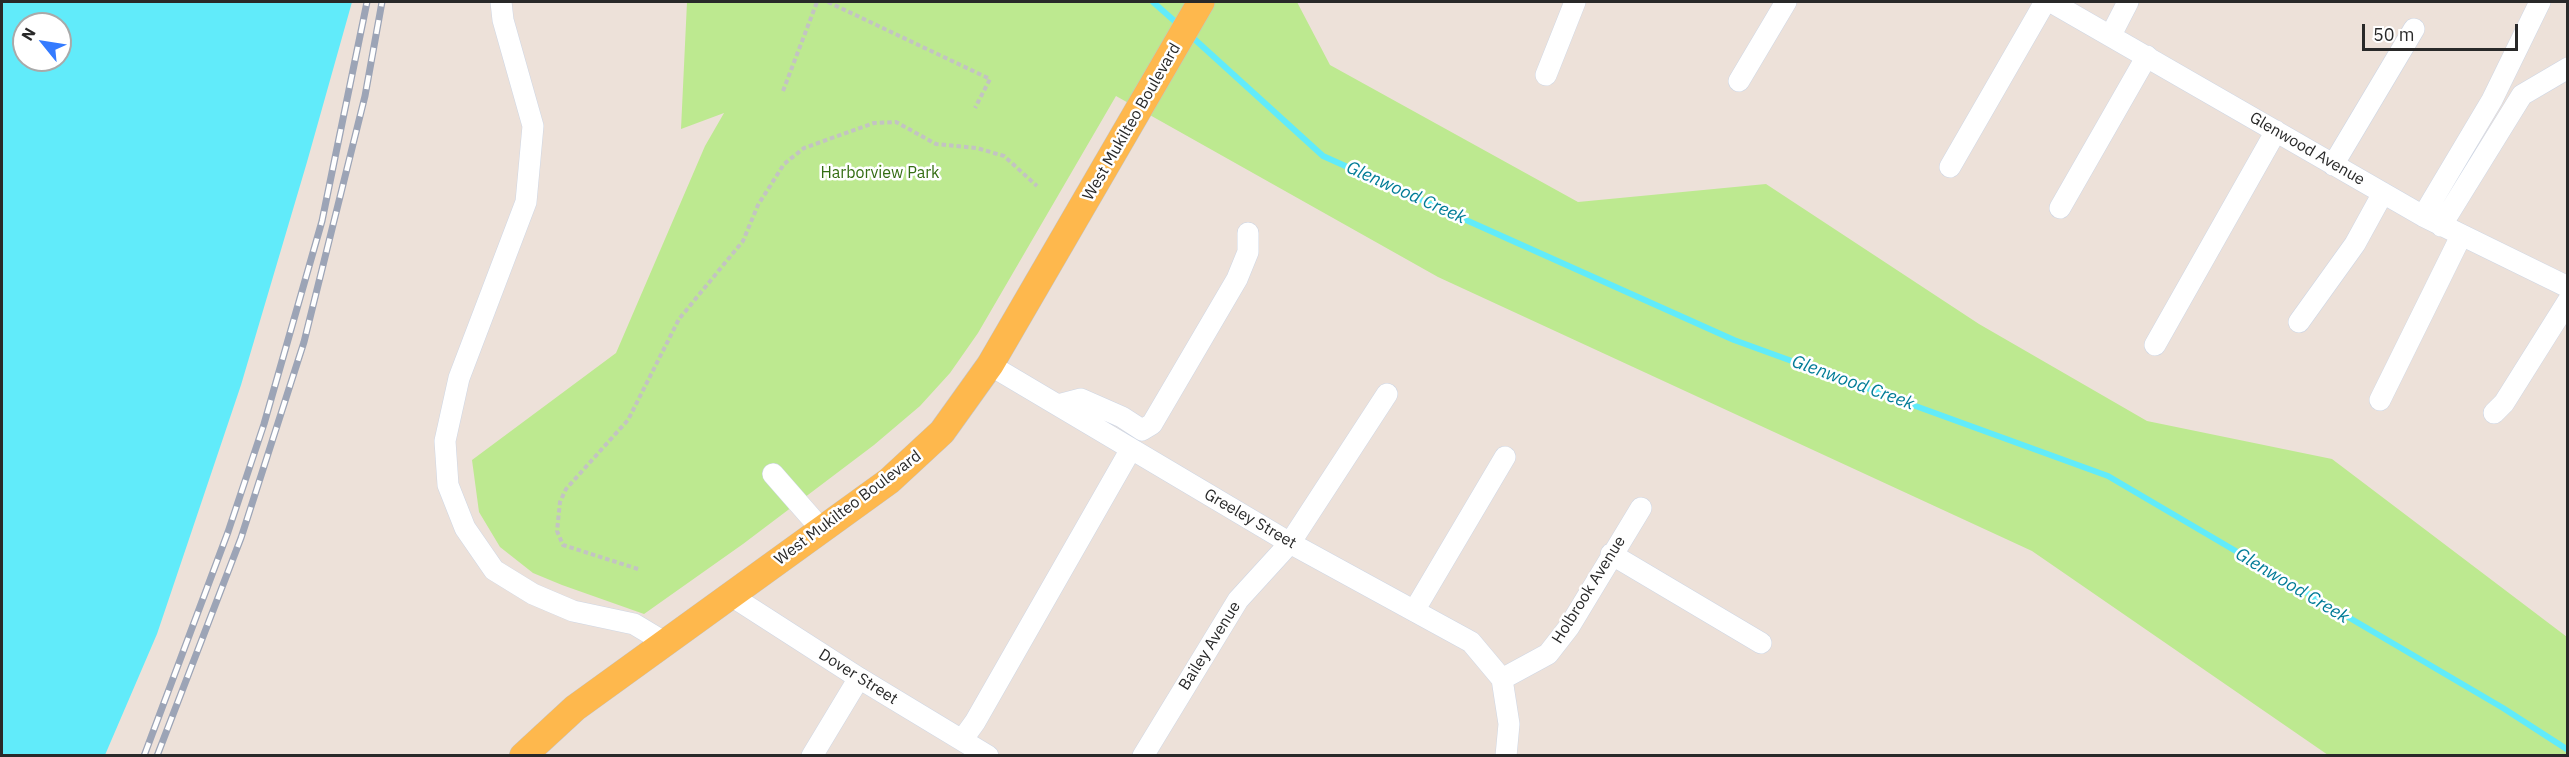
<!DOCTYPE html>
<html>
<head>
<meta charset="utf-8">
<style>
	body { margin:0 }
	#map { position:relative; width:2569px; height:757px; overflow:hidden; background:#ede1d9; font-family:"IBM Plex Sans",sans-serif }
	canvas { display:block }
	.frame { position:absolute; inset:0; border:3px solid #292929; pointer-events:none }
	.north { position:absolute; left:12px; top:12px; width:60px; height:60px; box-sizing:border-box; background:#fff; border:2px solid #a9a9a9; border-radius:50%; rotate:300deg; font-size:16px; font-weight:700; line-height:24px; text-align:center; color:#292929 }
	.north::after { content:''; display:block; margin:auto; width:21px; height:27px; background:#347bff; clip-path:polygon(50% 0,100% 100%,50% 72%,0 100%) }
	.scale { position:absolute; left:2362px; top:24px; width:156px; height:27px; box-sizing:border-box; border:3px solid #292929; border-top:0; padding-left:8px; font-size:18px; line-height:21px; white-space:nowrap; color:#292929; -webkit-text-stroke:4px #fff; paint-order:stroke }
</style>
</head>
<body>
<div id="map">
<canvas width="2569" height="757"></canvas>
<div class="frame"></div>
<div class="north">N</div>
<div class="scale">50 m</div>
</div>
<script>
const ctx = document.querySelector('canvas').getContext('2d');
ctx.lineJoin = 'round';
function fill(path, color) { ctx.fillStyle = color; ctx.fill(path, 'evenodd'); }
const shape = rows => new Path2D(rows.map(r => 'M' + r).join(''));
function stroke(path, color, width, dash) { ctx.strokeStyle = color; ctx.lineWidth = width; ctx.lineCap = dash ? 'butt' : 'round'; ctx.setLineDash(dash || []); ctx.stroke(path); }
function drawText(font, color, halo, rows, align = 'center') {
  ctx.font = font + ' "IBM Plex Sans",sans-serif'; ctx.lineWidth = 5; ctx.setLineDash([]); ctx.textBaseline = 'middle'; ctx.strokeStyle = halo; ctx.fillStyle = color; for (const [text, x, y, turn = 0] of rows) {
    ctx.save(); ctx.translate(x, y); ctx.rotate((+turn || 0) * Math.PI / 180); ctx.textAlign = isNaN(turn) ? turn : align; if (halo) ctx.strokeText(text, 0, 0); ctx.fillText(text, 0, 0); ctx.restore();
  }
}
const green = shape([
	[687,2,1297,2,1330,65,1578,202,1766,184,1979,324,2147,421,2332,459,2567,637,2567,755,2328,755,2032,551,1438,277,1116,96,978,333,950,373,920,406,874,445,743,544,644,614,562,585,533,573,500,547,479,512,472,460,616,353,705,146,724,113,681,129]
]);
const water = shape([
	[2,2,352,2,307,162,241,385,157,634,105,755,2,755],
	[24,24,60,24,60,60,24,60]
]);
const stream = shape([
	[1153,2,1179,25],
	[1191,36,1323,156,1734,340,2108,476,2503,708,2568,750]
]);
const path = shape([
	[828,2,990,79,975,108],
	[783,91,817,2],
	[638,569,563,545,557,531,560,502,566,489,628,420,679,319,743,241,758,205,784,164,804,148,874,123,896,122,936,144,977,148,1004,156,1037,186]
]);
const minor = shape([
	[501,2,503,20,533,126,526,202,459,378,445,441,448,485,465,528,494,570,533,594,573,611,634,624,664,642],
	[2051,2,2423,216,2568,287],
	[2111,35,2128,2],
	[1546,75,1575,2],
	[1739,81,1786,2],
	[2333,165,2414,29],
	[1950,167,2045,2],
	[2060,208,2147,56],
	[2423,216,2492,100,2540,2],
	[2441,226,2522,95,2568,68],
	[2299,322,2355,244,2383,193],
	[2155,345,2276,131],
	[990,365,1290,543,1471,642,1502,679],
	[2380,400,2461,236],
	[1058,405,1081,399,1122,417,1142,430,1152,424,1237,279,1248,252,1248,233],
	[2494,413,2504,403,2568,301],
	[773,474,822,530],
	[1611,554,1761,643],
	[730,595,859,678,988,756],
	[1414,611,1505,457],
	[962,740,975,722,1131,449],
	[812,756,859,678],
	[1143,756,1238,600,1290,543,1387,394],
	[1506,756,1509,724,1502,679,1548,654,1569,627,1641,508]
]);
const major = shape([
	[523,756,575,708,889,481,942,432,990,365,1201,2]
]);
const rail = shape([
	[144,756,228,532,264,424,322,221,367,2],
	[157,756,241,538,304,342,365,96,382,2]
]);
const streetNames = [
	["West Mukilteo Boulevard",1132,122,-60],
	["Glenwood Avenue",2307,149,30],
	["West Mukilteo Boulevard",848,508,-37],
	["Greeley Street",1250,519,30],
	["Holbrook Avenue",1589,590,-58],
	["Bailey Avenue",1210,646,-58],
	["Dover Street",858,677,32]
];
const parkNames = [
	["Harborview Park",880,173]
];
const waterNames = [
	["Glenwood Creek",1406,193,24],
	["Glenwood Creek",1853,383,20],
	["Glenwood Creek",2292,586,31]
];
fill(green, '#bde990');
fill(water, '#61ebfa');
stroke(stream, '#61ebfa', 6);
stroke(minor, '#ced6e4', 22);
stroke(major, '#c3c3c3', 28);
stroke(path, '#c3c3c3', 4, [4.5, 3]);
stroke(minor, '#fff', 21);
stroke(major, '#feb84d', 27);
stroke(rail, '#9ca4b6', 7);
stroke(rail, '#fff', 4.5, [14]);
drawText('16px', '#292929', '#fff', streetNames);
drawText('16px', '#346d13', '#fff', parkNames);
drawText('italic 18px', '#027c97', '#fff', waterNames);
</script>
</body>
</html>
